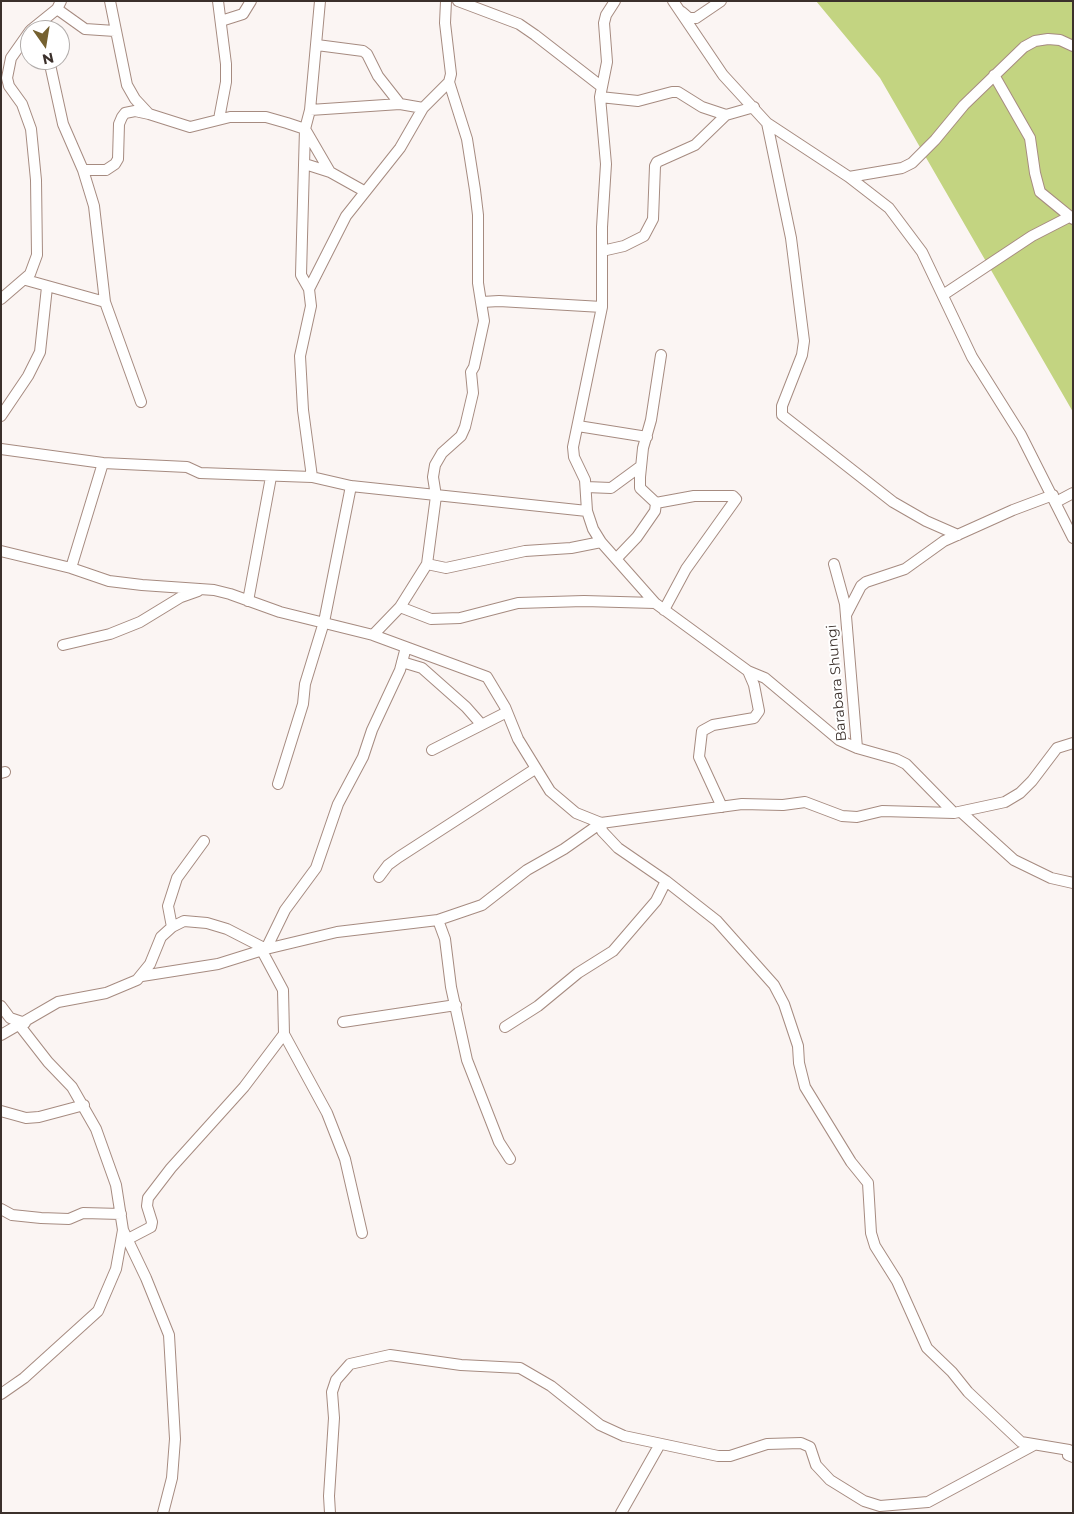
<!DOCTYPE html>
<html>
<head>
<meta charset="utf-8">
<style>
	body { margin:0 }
	#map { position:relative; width:1074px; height:1514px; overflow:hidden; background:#fbf5f3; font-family:Montserrat,sans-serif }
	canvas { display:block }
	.frame { position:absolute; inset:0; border:2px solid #3b302b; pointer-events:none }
	.north { position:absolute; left:20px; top:20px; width:50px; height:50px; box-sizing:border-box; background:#fff; border:1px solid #b1acaa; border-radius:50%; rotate:167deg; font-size:14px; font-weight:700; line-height:20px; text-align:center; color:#3b302b }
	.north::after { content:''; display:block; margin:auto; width:18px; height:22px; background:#756130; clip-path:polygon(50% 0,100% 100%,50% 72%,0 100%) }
</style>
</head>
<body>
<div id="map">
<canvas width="1074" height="1514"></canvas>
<div class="frame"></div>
<div class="north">N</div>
</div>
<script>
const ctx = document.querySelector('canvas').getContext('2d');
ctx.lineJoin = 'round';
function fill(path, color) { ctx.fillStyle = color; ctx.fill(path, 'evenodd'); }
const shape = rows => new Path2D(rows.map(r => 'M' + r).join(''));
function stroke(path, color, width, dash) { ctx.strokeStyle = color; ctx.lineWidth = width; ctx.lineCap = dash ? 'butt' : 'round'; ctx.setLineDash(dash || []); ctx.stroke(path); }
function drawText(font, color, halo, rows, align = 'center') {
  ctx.font = font + ' Montserrat,sans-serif'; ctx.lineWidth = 4; ctx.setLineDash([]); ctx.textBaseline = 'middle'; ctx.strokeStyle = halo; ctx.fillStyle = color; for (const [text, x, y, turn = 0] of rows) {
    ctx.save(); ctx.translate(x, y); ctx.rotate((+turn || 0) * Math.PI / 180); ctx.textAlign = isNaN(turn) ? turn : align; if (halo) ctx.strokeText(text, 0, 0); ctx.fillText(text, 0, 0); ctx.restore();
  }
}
const green = shape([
	[816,1,1073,1,1073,412,880,78]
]);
const minor = shape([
	[110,1,127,85,135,99,149,114,190,127,230,117,266,117,287,123,305,129,330,172],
	[218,1,226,64,226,82,219,119],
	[458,1,519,24,535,35,602,87],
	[615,1,606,15,604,23,607,62,600,97,606,164,602,227,602,307,573,447,574,457,585,480,587,511,593,529,601,542,655,603,748,671,754,685,759,711,754,718,713,725,702,731,699,757,722,807],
	[673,1,723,75,767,123,849,177,889,208,922,252,972,357,1021,435,1073,538],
	[57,9,85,29,115,31],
	[682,12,689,18,696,18,721,1],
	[221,21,243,14,251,1],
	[31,30,57,9,61,1],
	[317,45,363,51,367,54,378,76,400,104],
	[49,60,63,124,83,170,94,206,105,302,141,402],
	[994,75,1030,138,1035,173,1040,192,1073,219],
	[600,97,638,101,672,92,678,92,702,107,726,115,754,107],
	[310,110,400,104,423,108],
	[767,123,791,238,804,341,802,355,782,406,782,415,893,502,926,521,958,535],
	[305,164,330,172,364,191],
	[83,170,106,170,115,164,118,159,119,124,122,117,125,113,135,111,149,114],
	[849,177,902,168,912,163,935,140,964,105,1024,47,1035,41,1048,39,1060,40,1073,46],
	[602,251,624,246,644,236,653,219,655,166,657,162,695,145,726,115],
	[26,280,105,302],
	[309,289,346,216,400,148,423,108,449,82,451,74,445,23,446,1],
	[943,295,1032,236,1069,217],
	[1,299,30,274,37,255,36,180,31,129,22,104,9,86,7,78,11,58,30,31],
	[482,302,499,301,602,307],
	[1,416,28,376,40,352,47,287],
	[578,426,647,437],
	[1,449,103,463,187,467,200,473,312,477,351,486,587,511],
	[312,477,303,410,300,356,311,306,309,289,301,275,302,237,305,129,310,110,320,1],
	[586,487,611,488,641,466],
	[1056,502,1073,493],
	[656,503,694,496,733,496,736,499,686,569,664,610],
	[1,551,71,568,109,581,142,585,214,590,230,594,280,612,373,635,487,677,505,707,518,739,550,791,576,813,601,823,602,831,618,848,666,881,717,921,774,985,784,1004,798,1046,799,1063,805,1087,851,1162,868,1183,871,1233,875,1246,897,1281,927,1348,952,1372,968,1392,1021,1442,1069,1450,1068,1455,1073,1457],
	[616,559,637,537,655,511,656,503,640,488,640,477,643,448,651,420,661,355],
	[427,564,446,568,525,551,571,548,601,542],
	[834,564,845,604,857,748],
	[71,568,103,463],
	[248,601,271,477],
	[400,607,431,619,460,618,518,603,584,601,655,603],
	[846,615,861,586,866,582,905,569,944,541,1013,510,1053,495],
	[373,635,400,607,427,564,436,496,433,477,435,465,442,453,461,436,465,427,473,393,471,372,474,367,484,321,478,283,478,215,475,190,467,139,449,82],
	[63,645,110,634,140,622,181,597,198,591],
	[402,662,422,668,466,707,481,724],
	[748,671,765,678,839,740,857,748,896,759,906,764,954,813],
	[432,750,507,712],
	[1,773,5,772],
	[278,784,303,704,305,684,324,622,351,486],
	[961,812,1014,860,1051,878,1073,883],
	[379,877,388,865,399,857,535,769],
	[438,920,445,939,451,987,467,1060,499,1142,510,1159],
	[172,927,168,906,177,878,204,841],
	[261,949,283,990,284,1034,327,1113,345,1159,362,1233],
	[142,976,218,964,266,949,285,910,316,868,338,804,363,757,372,730,400,670,406,647],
	[1,1006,10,1018,25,1023],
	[343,1022,456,1005],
	[20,1026,48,1062,72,1087,96,1129,116,1185,123,1230,146,1278,169,1335,175,1439,172,1478,163,1513],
	[505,1027,538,1006,578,973,613,951,656,901,666,881],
	[1,1035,58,1002,106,993,137,980,150,964,161,937,172,927,184,921,207,923,227,929,266,949,337,932,438,920,482,905,527,870,564,849,601,823,742,804,783,805,805,802,842,816,857,817,882,811,954,813,1005,802,1020,793,1032,781,1057,748,1073,743],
	[1,1111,26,1118,39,1117,84,1105],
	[1,1209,12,1215,41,1218,69,1219,83,1213,121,1214],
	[128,1239,151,1227,152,1222,147,1206,148,1198,171,1168,244,1087,284,1034],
	[1,1394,24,1378,98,1311,116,1269,123,1230],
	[330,1513,329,1496,334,1418,332,1392,336,1380,350,1364,390,1355,461,1365,520,1368,551,1386,600,1425,624,1436,718,1456,730,1456,767,1444,801,1443,810,1447,816,1465,830,1480,864,1501,880,1506,928,1502,1034,1445],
	[621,1513,660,1444]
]);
const streetNames = [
	["Barabara Shungi",837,683,-95]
];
fill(green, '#c3d481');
stroke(minor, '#a68b80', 12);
stroke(minor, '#fff', 10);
drawText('14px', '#3b302b', '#fff', streetNames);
</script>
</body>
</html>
